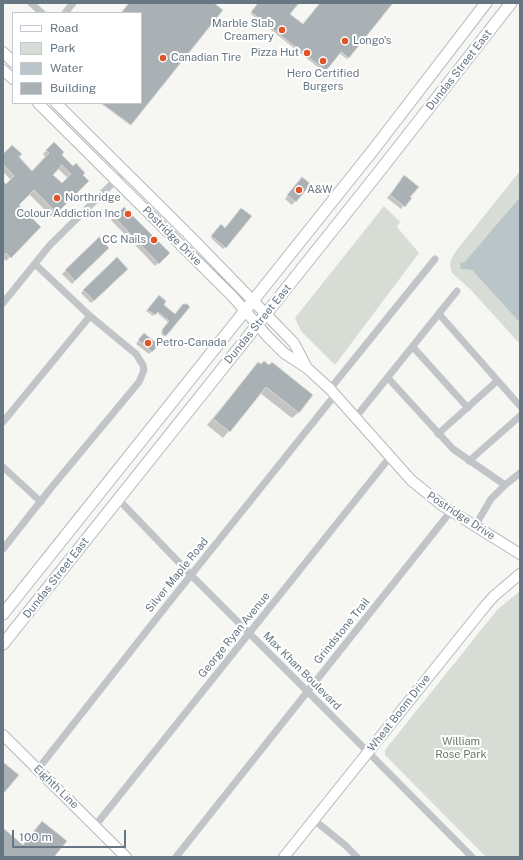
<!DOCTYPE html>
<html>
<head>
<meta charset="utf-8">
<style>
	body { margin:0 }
	#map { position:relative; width:523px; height:860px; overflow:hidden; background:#f6f6f3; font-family:"Public Sans",sans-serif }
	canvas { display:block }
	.frame { position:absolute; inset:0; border:4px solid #667683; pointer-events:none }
	.legend { position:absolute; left:12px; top:12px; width:130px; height:92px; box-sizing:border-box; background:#fff; border:1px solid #c2c8cd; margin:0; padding:5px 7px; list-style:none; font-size:12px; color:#667683 }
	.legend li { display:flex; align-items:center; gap:8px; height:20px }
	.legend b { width:20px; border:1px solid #c2c8cd }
	.scale { position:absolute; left:12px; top:830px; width:114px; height:18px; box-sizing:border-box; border:2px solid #667683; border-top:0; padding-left:5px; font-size:12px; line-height:14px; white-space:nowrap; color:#667683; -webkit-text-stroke:3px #fff; paint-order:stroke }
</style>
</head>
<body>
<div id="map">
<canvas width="523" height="860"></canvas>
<div class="frame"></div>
<ul class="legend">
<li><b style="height:5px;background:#fff"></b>Road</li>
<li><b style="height:11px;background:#d7ddd4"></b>Park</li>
<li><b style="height:11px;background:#b9c5c9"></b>Water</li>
<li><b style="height:11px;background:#a9b1b5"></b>Building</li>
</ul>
<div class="scale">100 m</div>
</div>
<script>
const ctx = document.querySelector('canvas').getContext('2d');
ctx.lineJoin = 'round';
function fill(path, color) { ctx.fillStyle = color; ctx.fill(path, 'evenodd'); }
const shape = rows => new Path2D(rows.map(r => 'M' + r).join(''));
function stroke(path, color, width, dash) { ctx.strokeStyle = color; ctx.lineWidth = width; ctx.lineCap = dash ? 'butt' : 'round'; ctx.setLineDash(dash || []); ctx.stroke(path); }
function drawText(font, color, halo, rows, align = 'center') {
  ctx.font = font + ' "Public Sans",sans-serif'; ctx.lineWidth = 4; ctx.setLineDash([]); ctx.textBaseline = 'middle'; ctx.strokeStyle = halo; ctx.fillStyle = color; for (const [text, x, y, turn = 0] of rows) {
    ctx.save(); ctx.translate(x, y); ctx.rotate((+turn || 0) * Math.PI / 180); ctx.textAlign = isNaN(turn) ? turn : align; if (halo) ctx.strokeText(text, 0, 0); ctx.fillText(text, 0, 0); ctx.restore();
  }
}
const green = shape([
	[520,171,520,197,465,263,461,263,461,269,472,270,520,323,520,344,470,289,452,273,450,266,451,260,456,251],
	[384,206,400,222,397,227,419,253,335,365,301,331,295,318],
	[520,591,520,857,486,857,385,755,385,750,497,610]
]);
const water = shape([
	[520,197,520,323,472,270,461,269,460,263,465,262]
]);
const shadow = shape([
	[130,3,212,3,222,10,130,125,100,103,141,103,141,13,122,13],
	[259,3,297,3,289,14,303,25,321,3,392,3,348,58,347,59,339,53,324,72,251,14],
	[54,143,61,155,87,181,52,217,29,194,17,205,40,227,6,261,3,258,3,182,6,185,11,180,3,172,3,156,17,157,32,172,46,158,43,154],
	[58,169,68,178,62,184,52,175],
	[402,179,409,197,401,209,387,198],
	[299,181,310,184,292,205,285,199],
	[124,208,168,253,155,266,111,220],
	[221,226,225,229,225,247,223,249,211,238],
	[99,239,108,248,72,284,62,274],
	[117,259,127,269,91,303,81,293],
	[159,296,162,305,175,315,166,336,163,336,161,333,169,323,156,312,153,316,146,311],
	[141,337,152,351,149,354,136,344],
	[258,363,299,412,292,418,260,393,223,438,207,425]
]);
const building = shape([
	[129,3,214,3,223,10,131,125,101,103,141,103,141,13,121,13,129,3],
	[258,3,299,3,290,14,303,24,320,3,393,3,349,58,341,52,326,71,251,12,258,3],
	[54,142,64,152,62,155,73,166,76,163,85,173,83,175,89,181,57,213,34,190,19,205,41,227,11,258,6,253,3,257,3,181,6,184,14,176,3,164,3,154,12,145,22,154,19,157,32,171,49,153,46,150,54,142],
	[62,165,71,174,62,183,53,175,62,165],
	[404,175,419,187,410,197,412,198,405,207,390,195,404,175],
	[302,177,311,184,296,202,287,195,302,177],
	[124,207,170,253,159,264,114,217,124,207],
	[241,208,252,216,226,248,211,236,221,224,225,228,241,208],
	[99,237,109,248,75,281,65,270,99,237],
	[117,257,128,269,94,301,83,290,117,257],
	[159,295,166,301,164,305,175,314,183,304,187,304,190,307,166,336,162,334,162,330,169,321,158,312,155,315,147,310,159,295],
	[144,333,159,345,152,352,138,340,144,333],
	[264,361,269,365,272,362,313,395,299,413,266,387,230,432,213,419,258,362,261,364,264,361],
	[3,762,19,775,3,794,3,762],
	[42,821,67,841,54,857,3,857,3,828,23,845,42,821]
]);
const street = shape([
	[31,3,42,13],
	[65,13,73,3],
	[3,303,50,245,125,171],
	[439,314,520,406],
	[413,347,468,408],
	[388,378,453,449,505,485],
	[330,389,435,259],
	[355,418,457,291],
	[3,422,90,316],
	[438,434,497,381],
	[469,461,520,416],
	[3,467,41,502],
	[118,499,191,575,358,742,472,857],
	[475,526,491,499,505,485,520,473],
	[3,549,51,488,139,382,144,370,143,365,136,354,90,316,35,264],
	[38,769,167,605,335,395],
	[314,820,345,845,357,857],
	[95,826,390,457],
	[176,857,451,511]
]);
const secondary = shape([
	[3,52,13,62],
	[3,70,13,79],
	[38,103,233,297,268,337,284,353,307,368,330,389,411,480,443,506,520,554],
	[56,103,185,231],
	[188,234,294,343,306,366],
	[3,735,126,857],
	[284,857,486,605,494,596,520,574]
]);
const primary = shape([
	[3,614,374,149,486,3],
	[3,644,375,177,511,3]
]);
const markers = [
	[282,30,4,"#df5429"],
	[345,41,4,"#df5429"],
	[307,53,4,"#df5429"],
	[163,58,4,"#df5429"],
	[323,61,4,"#df5429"],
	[299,190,4,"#df5429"],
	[57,198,4,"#df5429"],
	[128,214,4,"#df5429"],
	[154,240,4,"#df5429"],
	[148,343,4,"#df5429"]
];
const poiNames = [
	["Marble Slab",274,24,"right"],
	["Creamery",274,37,"right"],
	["Longo's",353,41],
	["Pizza Hut",299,53,"right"],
	["Canadian Tire",171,58],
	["Hero Certified",323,74,"center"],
	["Burgers",323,87,"center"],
	["A&W",307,190],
	["Northridge",65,198],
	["Colour Addiction Inc",120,214,"right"],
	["CC Nails",146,240,"right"],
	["Petro-Canada",156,343]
];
const streetNames = [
	["Dundas Street East",459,70,-52],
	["Postridge Drive",172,236,45],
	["Dundas Street East",258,324,-51],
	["Postridge Drive",461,516,33],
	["Silver Maple Road",177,575,-51],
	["Dundas Street East",56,578,-52],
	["Grindstone Trail",342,631,-51],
	["George Ryan Avenue",234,635,-51],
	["Max Khan Boulevard",302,671,45],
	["Wheat Boom Drive",399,713,-52],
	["Eighth Line",56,787,44]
];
const parkNames = [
	["William",461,742],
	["Rose Park",461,755]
];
fill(green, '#d7ddd4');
fill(water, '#b9c5c9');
fill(shadow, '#0003');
fill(building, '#a9b1b5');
stroke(building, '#d7d7d5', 1);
stroke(secondary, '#b4b9bd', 12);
stroke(primary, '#b4b9bc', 13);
stroke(street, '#c1c5c8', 7);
stroke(secondary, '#fff', 10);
stroke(primary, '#fff', 11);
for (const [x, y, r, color] of markers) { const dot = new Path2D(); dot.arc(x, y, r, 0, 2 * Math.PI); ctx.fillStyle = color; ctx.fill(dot); stroke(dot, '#fff', 1.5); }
drawText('11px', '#667683', '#fff', poiNames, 'left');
drawText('11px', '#667683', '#fff', streetNames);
drawText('11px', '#697a64', '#fff', parkNames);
</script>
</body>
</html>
